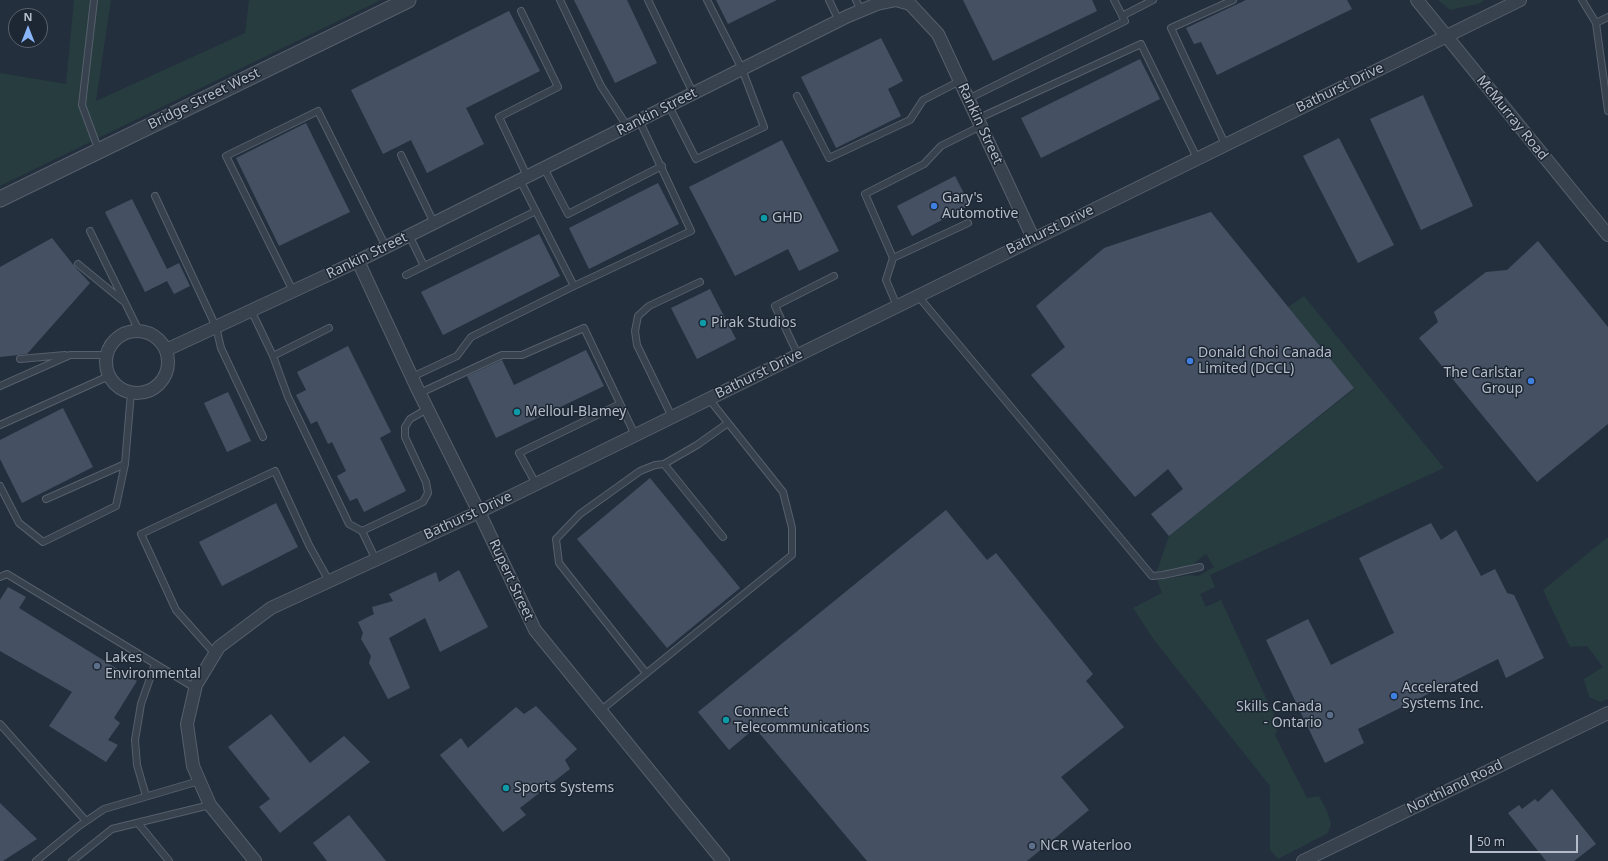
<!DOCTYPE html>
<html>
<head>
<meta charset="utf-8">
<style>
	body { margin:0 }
	#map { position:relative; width:1608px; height:861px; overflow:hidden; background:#242f3e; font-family:"Noto Sans",sans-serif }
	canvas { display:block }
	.north { position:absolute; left:8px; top:8px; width:40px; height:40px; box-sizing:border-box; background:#1d2633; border:1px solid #59626f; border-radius:50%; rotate:0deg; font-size:11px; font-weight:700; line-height:16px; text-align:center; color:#b4bcc9 }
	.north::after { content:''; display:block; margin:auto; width:14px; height:18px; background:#8ab4f8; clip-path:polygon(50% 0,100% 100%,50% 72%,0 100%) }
	.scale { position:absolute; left:1470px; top:835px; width:108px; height:18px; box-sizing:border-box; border:2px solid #b4bcc9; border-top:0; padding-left:5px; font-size:12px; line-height:14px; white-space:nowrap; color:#b4bcc9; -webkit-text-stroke:3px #1d2633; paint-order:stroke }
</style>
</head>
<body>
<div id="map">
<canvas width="1608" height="861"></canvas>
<div class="north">N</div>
<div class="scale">50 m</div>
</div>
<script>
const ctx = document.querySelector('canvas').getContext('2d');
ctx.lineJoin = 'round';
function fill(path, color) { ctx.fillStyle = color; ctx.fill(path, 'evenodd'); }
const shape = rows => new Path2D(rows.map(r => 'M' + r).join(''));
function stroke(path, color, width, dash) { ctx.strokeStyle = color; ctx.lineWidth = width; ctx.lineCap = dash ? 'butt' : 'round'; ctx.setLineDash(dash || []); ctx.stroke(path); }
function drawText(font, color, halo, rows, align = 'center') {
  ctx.font = font + ' "Noto Sans",sans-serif'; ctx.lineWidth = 3; ctx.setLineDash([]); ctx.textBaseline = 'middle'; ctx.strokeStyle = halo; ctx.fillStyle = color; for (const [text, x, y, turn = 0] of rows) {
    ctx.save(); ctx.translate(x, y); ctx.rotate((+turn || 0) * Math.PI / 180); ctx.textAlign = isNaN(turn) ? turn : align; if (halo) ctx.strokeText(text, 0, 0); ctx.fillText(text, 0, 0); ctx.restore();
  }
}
const green = shape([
	[74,0,111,0,96,101,245,33,249,0,381,0,0,186,0,73,66,84],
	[1438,0,1485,0,1478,4,1450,10],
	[1304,296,1444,468,1210,575,1215,587,1200,594,1206,607,1221,600,1279,726,1275,735,1307,798,1319,796,1327,811,1331,824,1328,833,1278,859,1270,850,1270,786,1154,640,1133,608,1162,593,1157,580,1190,575,1198,576,1214,567,1206,554,1188,568,1172,571,1157,571,1169,536,1354,389,1288,307],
	[1608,537,1608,699,1601,702,1589,697,1584,679,1603,667,1587,646,1570,647,1543,590]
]);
const building = shape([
	[574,0,627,0,657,63,615,83],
	[716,0,777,0,728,24],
	[963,0,1092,0,1097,11,993,61],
	[1246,0,1347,0,1352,9,1217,75,1201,42,1194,44,1186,28],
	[509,11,540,71,466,108,484,144,427,173,411,140,383,154,351,90],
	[881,38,903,81,888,89,901,116,836,148,801,77],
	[1140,59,1160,99,1041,158,1021,118],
	[1423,95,1473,206,1421,230,1370,119],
	[306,123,350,212,279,246,236,158],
	[1339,138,1394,245,1358,263,1303,156],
	[782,140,839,251,799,271,788,249,735,276,689,187],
	[955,176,970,205,912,236,897,206],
	[658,183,679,224,589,269,569,228],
	[132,199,167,269,179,263,190,286,174,294,167,281,145,292,105,212],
	[1211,212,1354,388,1169,536,1151,514,1183,489,1168,469,1135,497,1031,375,1065,347,1036,306,1104,248],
	[539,234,560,276,443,335,421,292],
	[52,238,75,267,90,283,27,354,0,357,0,267],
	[1538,241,1608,327,1608,424,1537,482,1419,338,1438,322,1434,312,1486,272,1507,270],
	[710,289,736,339,697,359,671,308],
	[348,346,391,432,380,438,406,491,364,512,357,498,350,501,337,476,346,471,332,442,328,444,317,421,311,424,296,395,306,390,297,372],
	[586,350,604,386,496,438,467,376,502,360,514,385],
	[228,392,251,441,227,452,204,403],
	[63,408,93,467,22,503,0,459,0,440],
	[650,478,740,588,667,648,577,539],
	[276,503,298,547,222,586,199,542],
	[946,510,987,560,996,553,1093,674,1086,681,1124,727,1061,777,1089,810,1027,861,867,861,755,728,729,750,698,712],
	[1431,523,1441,540,1456,530,1481,576,1495,569,1507,593,1514,595,1544,658,1506,678,1498,659,1358,729,1364,743,1325,763,1266,640,1308,619,1331,665,1394,633,1359,558],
	[459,570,488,627,440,652,425,618,389,638,410,688,388,699,369,663,371,656,361,639,363,633,358,622,374,614,372,607,393,601,389,594,436,572,439,582],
	[8,587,26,597,19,608,137,681,114,718,120,723,108,740,118,745,106,762,49,726,72,692,0,651,0,600],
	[536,706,577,749,565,760,570,769,520,808,526,815,503,832,440,755,461,738,468,748,516,707,524,714],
	[271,714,310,763,344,736,370,762,280,833,259,807,270,799,228,747],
	[1552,789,1596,844,1574,861,1546,861,1508,813,1519,805,1522,809,1535,799,1538,802],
	[0,803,37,839,3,861,0,861],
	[349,815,386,861,327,861,313,843]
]);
const service = shape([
	[94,0,82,105,99,151],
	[560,0,601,86,627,126],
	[648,0,693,93],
	[829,0,839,21],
	[856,0,861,11],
	[1582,0,1596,23,1608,111],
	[521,11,558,87,499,117,527,176],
	[1122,16,1153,0],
	[1596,23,1608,17],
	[797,96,829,158,910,120,923,100,960,81],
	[968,99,1125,21,1114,0],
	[669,106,696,159,764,127,742,69,707,0],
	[977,119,1141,44,1197,158],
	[1225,144,1171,28,1233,0],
	[401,155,434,223],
	[544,168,568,214,662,166],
	[155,196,216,327,221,348,263,437],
	[90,231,139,331],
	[409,235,424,266],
	[893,258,968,223],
	[78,264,123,301],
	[406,275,536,211],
	[574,286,691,231,639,120],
	[293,291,226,156,318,111,386,247],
	[918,296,1152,576,1163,575,1200,567],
	[897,306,886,280,893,258,865,194,924,164,941,146,981,126],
	[251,310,273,356,288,397,349,524,362,531,376,560],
	[798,355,775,306,834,276],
	[273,356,329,328],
	[20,359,65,355],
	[412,377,457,356,471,337,574,286,520,180],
	[0,386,70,355,108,355],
	[420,393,502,355,522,355,584,328,635,435],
	[672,417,637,345,635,331,638,316,649,306,700,282],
	[0,425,109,376],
	[664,464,723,537],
	[536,484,519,453,620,404],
	[0,486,19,523,43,542,116,506,125,464,131,392],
	[46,499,125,464],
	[362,531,423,502,428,493,426,482,405,437,405,427,410,419,427,409],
	[0,577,7,574,195,688],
	[215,654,176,610,141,534,275,471,309,545,329,581],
	[646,673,559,563,556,539,580,514,640,471,655,465,664,464,697,445,728,423],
	[600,711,792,555,792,528,783,492,709,399],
	[0,724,86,821],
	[146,796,137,765,135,740,141,704,155,664],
	[138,823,169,861],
	[36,861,79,826,104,809,199,781],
	[72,861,112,829,210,805]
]);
const minor = shape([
	[1417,0,1608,235],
	[358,261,416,386,479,512,535,630,723,861],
	'106 362a31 31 0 1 1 62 0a31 31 0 1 1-62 0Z',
	[166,350,358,261,848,16,877,4,896,0,910,4,938,34,1033,238],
	[255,861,210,805,193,766,187,724,196,685,219,647,271,608,479,512,1520,0],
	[1303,861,1608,713]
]);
const tertiary = shape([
	[0,199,408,0]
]);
const markers = [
	[934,206,4,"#3f7fe0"],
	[764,218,4,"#0f9aa8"],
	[703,323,4,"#0f9aa8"],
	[1190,361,4,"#3f7fe0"],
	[1531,381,4,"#3f7fe0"],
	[517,412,4,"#0f9aa8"],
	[97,666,4,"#5c6f8a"],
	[1394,696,4,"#3f7fe0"],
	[1330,715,4,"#5c6f8a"],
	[726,720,4,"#0f9aa8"],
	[506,788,4,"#0f9aa8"],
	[1032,846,4,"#5c6f8a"]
];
const streetNames = [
	["Bathurst Drive",1340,88,-26],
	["Bridge Street West",204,99,-26],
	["Rankin Street",657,112,-27],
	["McMurray Road",1512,118,51],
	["Rankin Street",980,124,65],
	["Bathurst Drive",1050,230,-26],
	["Rankin Street",367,256,-26],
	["Bathurst Drive",759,374,-26],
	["Bathurst Drive",468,516,-25],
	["Rupert Street",511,580,65],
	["Northland Road",1455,787,-26]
];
const poiNames = [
	["Gary's",942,198],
	["Automotive",942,214],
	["GHD",772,218],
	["Pirak Studios",711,323],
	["Donald Choi Canada",1198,353],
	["Limited (DCCL)",1198,369],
	["The Carlstar",1523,373,"right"],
	["Group",1523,389,"right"],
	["Melloul-Blamey",525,412],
	["Lakes",105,658],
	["Environmental",105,674],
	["Accelerated",1402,688],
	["Systems Inc.",1402,704],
	["Skills Canada",1322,707,"right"],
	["- Ontario",1322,723,"right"],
	["Connect",734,712],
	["Telecommunications",734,728],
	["Sports Systems",514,788],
	["NCR Waterloo",1040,846]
];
fill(green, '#263c3f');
fill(building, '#455162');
stroke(service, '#565f6c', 8);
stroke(minor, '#565f6c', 14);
stroke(tertiary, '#565f6c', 17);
stroke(service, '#38414e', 6);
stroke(minor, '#38414e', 12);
stroke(tertiary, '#38414e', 15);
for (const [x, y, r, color] of markers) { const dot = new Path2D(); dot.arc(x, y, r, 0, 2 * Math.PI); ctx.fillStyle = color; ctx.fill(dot); stroke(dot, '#1d2633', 1.5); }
drawText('14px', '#b4bcc9', '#1d2633', streetNames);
drawText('14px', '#b4bcc9', '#1d2633', poiNames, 'left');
</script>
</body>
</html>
